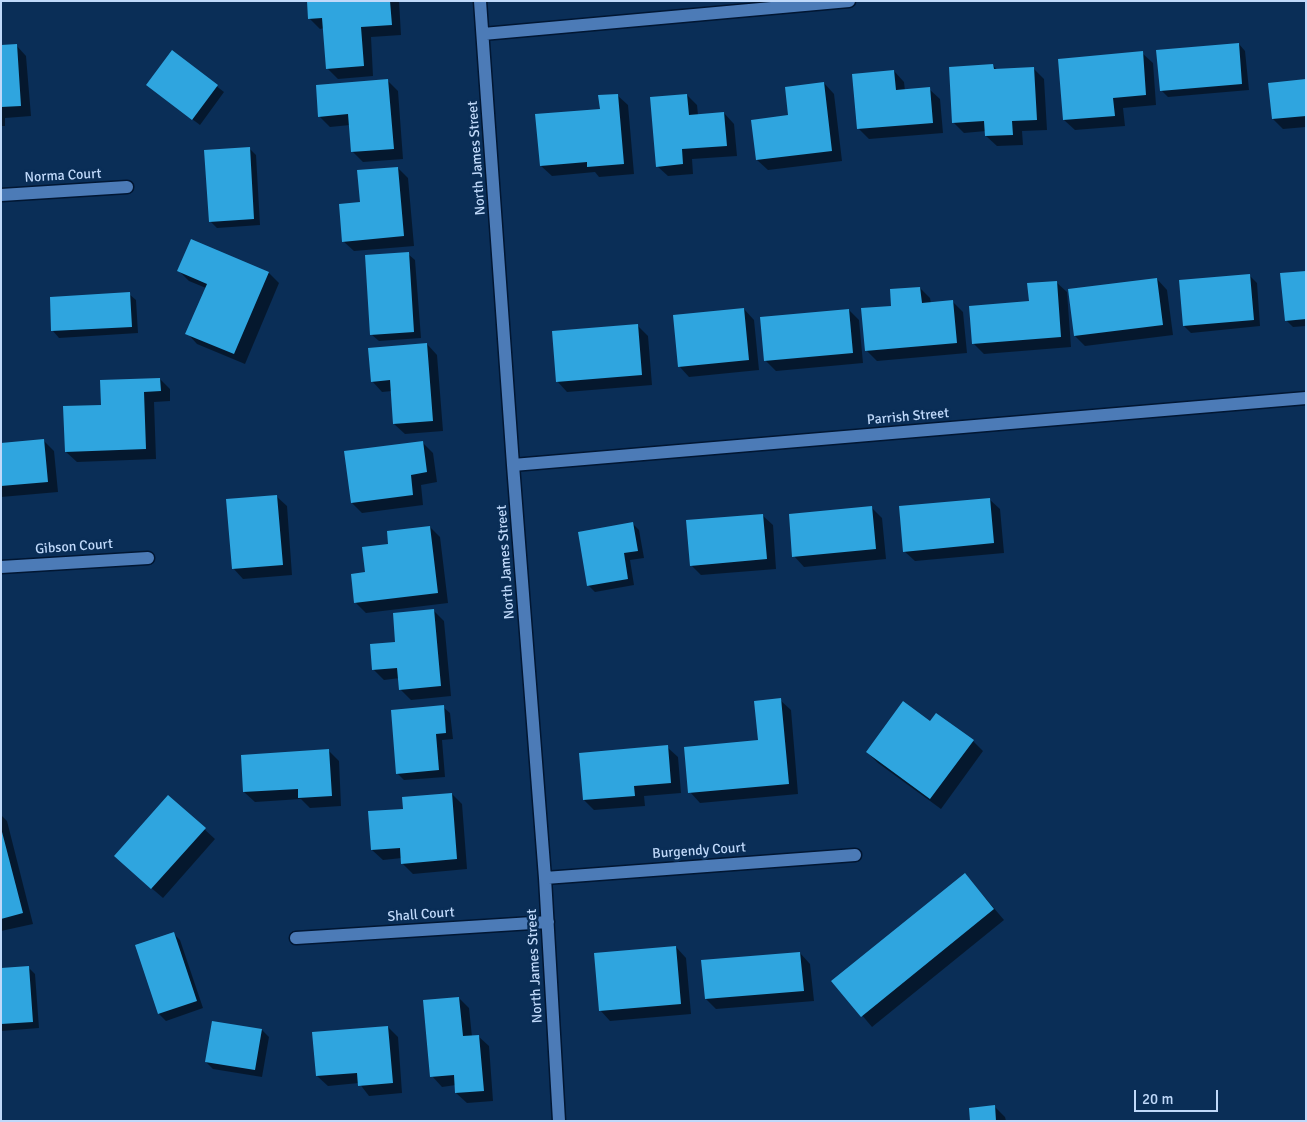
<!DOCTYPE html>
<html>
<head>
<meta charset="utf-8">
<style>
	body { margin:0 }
	#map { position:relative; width:1307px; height:1122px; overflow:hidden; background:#0a2e57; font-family:Signika,sans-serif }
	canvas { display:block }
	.frame { position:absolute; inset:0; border:2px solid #c0d9fa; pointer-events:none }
	.scale { position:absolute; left:1134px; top:1090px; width:84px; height:22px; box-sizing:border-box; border:2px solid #c0d9fa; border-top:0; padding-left:6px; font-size:15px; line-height:18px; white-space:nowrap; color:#c0d9fa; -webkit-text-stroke:4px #0a2e57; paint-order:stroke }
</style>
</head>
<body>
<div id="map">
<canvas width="1307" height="1122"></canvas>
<div class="frame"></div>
<div class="scale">20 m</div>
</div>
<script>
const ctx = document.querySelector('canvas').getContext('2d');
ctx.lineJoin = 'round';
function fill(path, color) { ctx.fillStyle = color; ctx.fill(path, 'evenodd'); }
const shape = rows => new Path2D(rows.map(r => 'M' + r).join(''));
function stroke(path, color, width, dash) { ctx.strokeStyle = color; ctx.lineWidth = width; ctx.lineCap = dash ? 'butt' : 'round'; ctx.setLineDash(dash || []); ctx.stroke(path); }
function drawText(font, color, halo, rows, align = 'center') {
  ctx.font = font + ' Signika,sans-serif'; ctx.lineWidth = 5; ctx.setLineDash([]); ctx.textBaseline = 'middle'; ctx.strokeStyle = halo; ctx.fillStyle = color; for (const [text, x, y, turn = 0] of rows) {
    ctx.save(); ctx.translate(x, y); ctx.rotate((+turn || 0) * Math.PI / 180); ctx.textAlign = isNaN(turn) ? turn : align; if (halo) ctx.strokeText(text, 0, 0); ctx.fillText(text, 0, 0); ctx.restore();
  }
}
const shadow = shape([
	[308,1,399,1,401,35,371,37,373,76,338,79,327,68,324,28,320,29,309,18],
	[1239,44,1245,51,1249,90,1168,97,1161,90],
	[16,45,26,56,31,116,5,118,5,126,1,126,1,46],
	[172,52,224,92,200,125,147,85],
	[1142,53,1153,63,1156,105,1123,108,1125,126,1075,130,1064,120,1059,60],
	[993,66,998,70,1033,68,1044,79,1047,130,1022,131,1023,145,997,146,986,136,986,131,964,133,953,122],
	[894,71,904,82,905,91,929,89,940,99,943,133,869,139,859,129,854,75],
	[1306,80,1306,127,1283,129,1273,119],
	[388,81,398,91,403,159,363,162,352,151,350,125,330,127,319,116],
	[824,83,834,94,842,161,768,170,757,160],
	[617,95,628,105,634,174,599,177,595,172,552,176,541,166],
	[687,95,697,105,698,115,724,113,734,124,737,156,692,159,693,174,668,176,657,166],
	[249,148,256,155,260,225,217,228,210,221],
	[398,168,408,178,414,246,354,251,343,241,362,203],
	[408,254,415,260,421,338,379,341,372,335],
	[179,271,269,273,279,283,245,364,197,344,187,333,206,288,189,281],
	[1306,272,1306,326,1293,327,1286,320],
	[1250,276,1257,283,1260,326,1191,333,1184,326],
	[1157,279,1167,290,1173,335,1085,346,1075,336],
	[1056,282,1067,292,1071,347,984,354,973,343],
	[920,288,930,298,931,304,953,302,963,312,967,353,877,361,866,350,892,307],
	[129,294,136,300,138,333,59,338,53,331],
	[744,309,754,320,759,370,689,377,679,366],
	[849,310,859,320,863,363,776,371,765,360],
	[638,326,648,336,652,385,567,392,557,381],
	[427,344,437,355,443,431,405,434,394,424,392,391,382,392,372,381],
	[160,379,170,389,170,401,154,402,156,459,77,462,66,452,102,406],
	[44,441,54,451,58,492,1,497,1,444],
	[422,442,433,453,437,482,421,485,423,505,362,513,352,503],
	[276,496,287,506,292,575,243,579,233,568],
	[989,499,1000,509,1004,553,915,561,904,551],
	[872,508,882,518,886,559,804,567,794,556],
	[762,515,773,525,776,569,701,575,691,565],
	[632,523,639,530,644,558,630,560,634,585,595,592,588,585],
	[430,527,440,537,448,603,366,613,356,603,366,573,390,545],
	[434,611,444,621,451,696,411,700,400,689,400,678,384,680,373,669,397,643],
	[780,700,791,710,798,794,700,803,690,792,759,742],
	[443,707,450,713,453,739,442,740,445,777,404,780,397,773],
	[931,723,973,741,983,751,941,809,878,763,867,752],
	[667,747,678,757,681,793,644,796,645,806,594,810,584,800],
	[328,750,339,761,341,806,310,808,301,799,255,802,244,792],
	[452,794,462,804,467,869,413,874,402,863,402,858,383,860,372,850,404,810],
	[169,797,215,839,163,898,126,866],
	[1,815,7,821,33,924,1,931],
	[965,874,1004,920,872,1027,833,981],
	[173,933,180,940,203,1008,166,1021,159,1014],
	[676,947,686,958,691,1014,610,1021,600,1010],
	[800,953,810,964,814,1001,716,1009,706,999],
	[28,967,35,974,39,1028,1,1031,1,969],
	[459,998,469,1008,472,1037,478,1036,489,1046,493,1101,467,1103,456,1093,456,1085,442,1087,432,1076],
	[388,1027,398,1037,402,1093,369,1096,359,1083,328,1086,317,1076],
	[262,1030,269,1037,262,1077,213,1069,206,1062],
	[995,1107,1005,1117,1006,1121,971,1121]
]);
const building = shape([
	[307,1,390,1,392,25,361,27,364,66,326,69,322,18,308,19],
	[1239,43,1242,84,1160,91,1156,50],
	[17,44,21,106,1,107,1,45],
	[172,50,218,85,192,120,146,85],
	[1143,51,1146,95,1113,98,1115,116,1063,120,1058,59],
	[993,64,994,69,1034,67,1037,120,1012,121,1013,135,985,136,984,121,952,123,949,67],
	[894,70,896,90,930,87,933,123,857,129,852,74],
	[388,79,394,149,351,152,348,114,318,117,316,85],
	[1306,79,1306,116,1272,119,1268,83],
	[824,82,832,151,756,160,751,120,788,115,785,87],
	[618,94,624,164,587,167,587,162,540,166,535,114,600,109,598,95],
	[687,94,689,115,724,112,727,146,682,149,683,164,656,167,650,97],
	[250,147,254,219,209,222,204,150],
	[398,167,404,236,342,242,339,204,360,202,357,170],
	[191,239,269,272,234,354,185,334,207,284,177,271],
	[409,252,414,332,370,335,365,255],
	[1306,271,1306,319,1285,321,1280,273],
	[1250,274,1254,320,1183,326,1179,280],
	[1157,278,1163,325,1074,336,1068,289],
	[1057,281,1061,337,972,344,969,306,1029,301,1027,283],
	[920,287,922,303,953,300,957,343,865,351,861,308,891,306,890,289],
	[130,292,132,327,51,331,50,297],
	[744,308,749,360,678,367,673,315],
	[849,309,853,353,764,361,760,317],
	[638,324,642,375,556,382,552,331],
	[427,343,433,421,393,424,390,380,371,382,368,348],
	[160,378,161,391,144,392,146,449,65,452,63,406,101,405,100,380],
	[44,439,48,482,1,486,1,443],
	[423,441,427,472,411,475,413,495,351,503,344,451],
	[277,495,283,565,232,569,226,499],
	[990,498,994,543,903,552,899,506],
	[872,506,876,549,792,557,789,514],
	[763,514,767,559,690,566,686,520],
	[633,522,638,551,624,553,628,579,587,586,578,532],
	[430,526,438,593,354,603,351,574,365,572,362,547,388,544,387,531],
	[434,609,441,686,399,690,397,668,372,670,370,644,395,642,393,613],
	[781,698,789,784,688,793,684,747,758,740,754,701],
	[903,701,930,721,936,713,974,740,930,799,866,752],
	[444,705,446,733,436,734,439,770,396,774,391,710],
	[668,745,671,783,634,786,635,796,583,800,579,753],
	[329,749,332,796,298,798,298,789,243,792,241,755],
	[452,793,457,859,401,864,400,848,371,850,368,811,403,809,402,797],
	[168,795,206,828,151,889,114,856],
	[1,828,23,913,1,919],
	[965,873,994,909,861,1017,831,981],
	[174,932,197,1001,158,1014,135,945],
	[676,946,681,1004,599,1011,594,953],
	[800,952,804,991,705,999,701,960],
	[29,966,33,1022,1,1024,1,968],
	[459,997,463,1036,479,1035,484,1091,455,1093,454,1075,430,1077,423,1000],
	[212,1021,262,1029,255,1070,205,1062],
	[388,1026,393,1083,358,1086,357,1073,316,1076,312,1032],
	[995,1105,996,1121,970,1121,969,1108]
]);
const street = shape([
	[480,1,513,465,545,878,559,1121],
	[483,34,849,1],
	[1,195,127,187],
	[513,465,1306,398],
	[1,567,148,558],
	[545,878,855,855],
	[296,938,548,922]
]);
const streetNames = [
	["North James Street",477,158,-94],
	["Norma Court",63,176,-3],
	["Parrish Street",908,417,-5],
	["Gibson Court",74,547,-4],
	["North James Street",506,562,-94],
	["Burgendy Court",699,851,-4],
	["Shall Court",421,915,-4],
	["North James Street",535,966,-93]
];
fill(shadow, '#0007');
fill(building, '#2fa5df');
stroke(street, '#011632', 15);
stroke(street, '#4c7bb7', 12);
drawText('14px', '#c0d9fa', '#0a2e57', streetNames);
</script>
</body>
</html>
